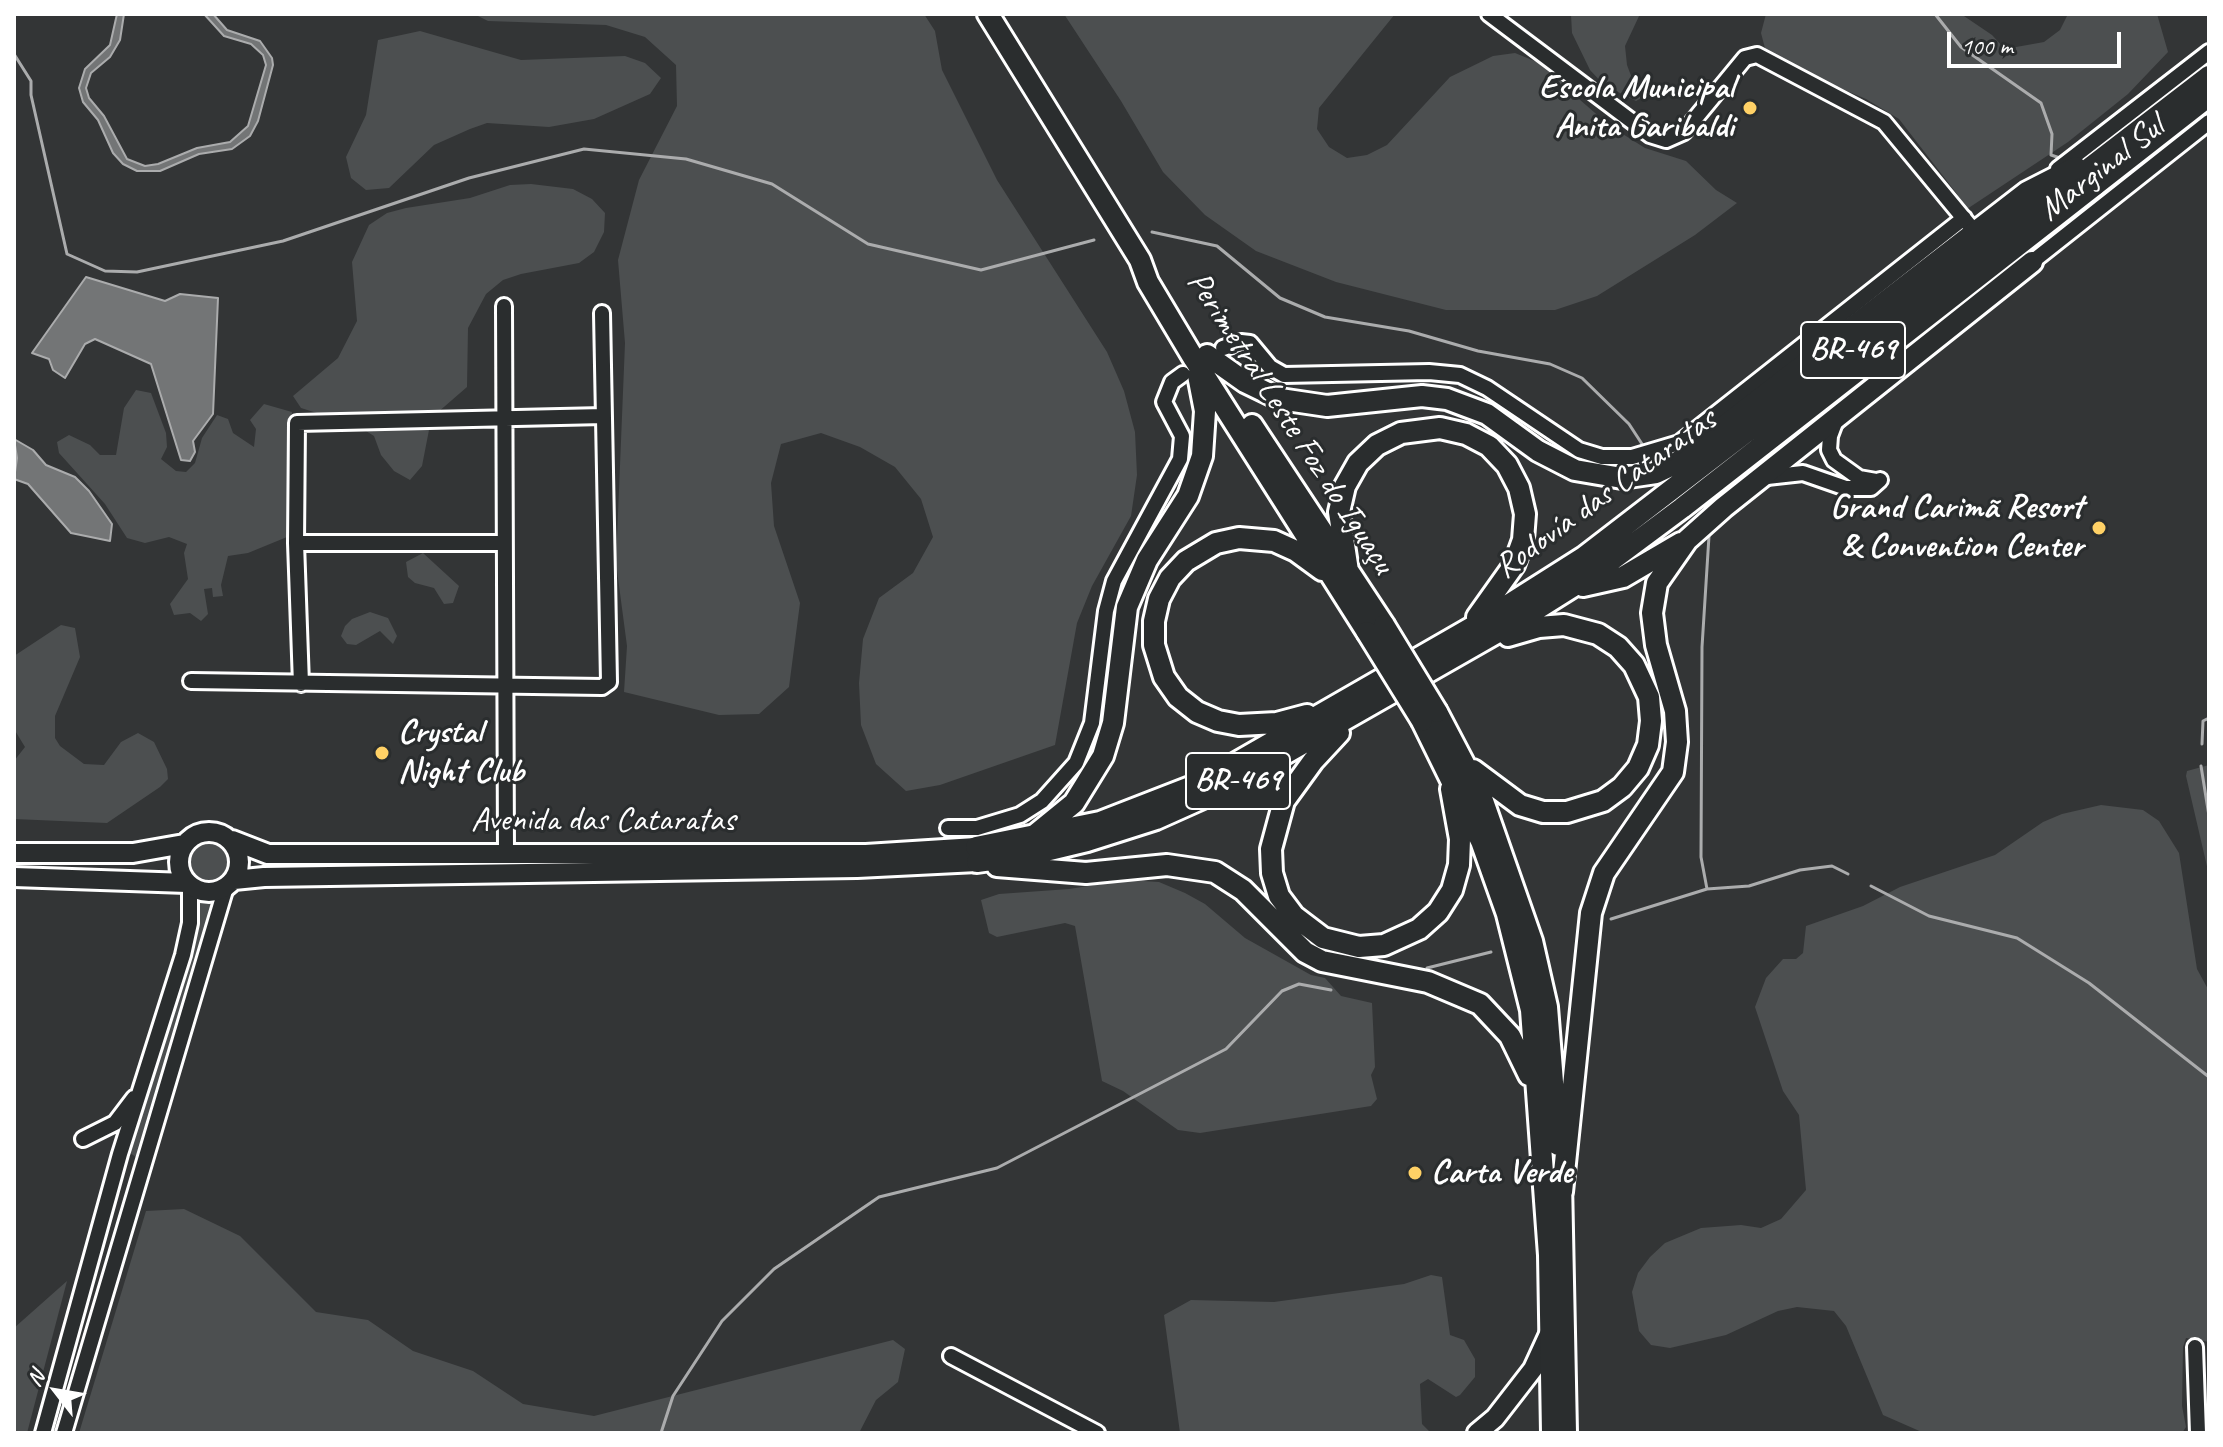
<!DOCTYPE html>
<html>
<head>
<meta charset="utf-8">
<style>
	body { margin:0 }
	#map { position:relative; width:2223px; height:1447px; overflow:hidden; background:#333536; font-family:Caveat,sans-serif }
	canvas { display:block }
	.frame { position:absolute; inset:0; border:16px solid #fff; pointer-events:none }
	.north { position:absolute; left:16px; top:1351px; width:80px; height:80px; -webkit-text-stroke:6px #2a2d2e; paint-order:stroke; rotate:301deg; font-size:22px; font-weight:700; line-height:32px; text-align:center; color:#fff }
	.north::after { content:''; display:block; margin:auto; width:28px; height:36px; background:#fff; clip-path:polygon(50% 0,100% 100%,50% 72%,0 100%) }
	.scale { position:absolute; left:1947px; top:32px; width:174px; height:36px; box-sizing:border-box; border:4px solid #fff; border-top:0; padding-left:10px; font-size:24px; line-height:28px; white-space:nowrap; color:#fff; -webkit-text-stroke:6px #2a2d2e; paint-order:stroke }
</style>
</head>
<body>
<div id="map">
<canvas width="2223" height="1447"></canvas>
<div class="frame"></div>
<div class="north">N</div>
<div class="scale">100 m</div>
</div>
<script>
const ctx = document.querySelector('canvas').getContext('2d');
ctx.lineJoin = 'round';
function fill(path, color) { ctx.fillStyle = color; ctx.fill(path, 'evenodd'); }
const shape = rows => new Path2D(rows.map(r => 'M' + r).join(''));
function stroke(path, color, width, dash) { ctx.strokeStyle = color; ctx.lineWidth = width; ctx.lineCap = dash ? 'butt' : 'round'; ctx.setLineDash(dash || []); ctx.stroke(path); }
function drawText(font, color, halo, rows, align = 'center') {
  ctx.font = font + ' Caveat,sans-serif'; ctx.lineWidth = 6; ctx.setLineDash([]); ctx.textBaseline = 'middle'; ctx.strokeStyle = halo; ctx.fillStyle = color; for (const [text, x, y, turn = 0] of rows) {
    ctx.save(); ctx.translate(x, y); ctx.rotate((+turn || 0) * Math.PI / 180); ctx.textAlign = isNaN(turn) ? turn : align; if (halo) ctx.strokeText(text, 0, 0); ctx.fillText(text, 0, 0); ctx.restore();
  }
}
const green = shape([
	[474,14,924,14,935,31,942,70,997,180,1107,352,1124,391,1135,432,1137,475,1131,516,1092,586,1077,623,1055,745,940,785,906,791,876,764,861,725,859,683,863,639,879,598,913,573,933,537,921,499,895,467,860,447,821,433,781,444,771,483,774,526,800,603,789,687,759,714,719,715,624,692,627,646,616,563,625,343,618,260,639,180,677,106,676,65,645,37,606,25,488,21],
	[1064,14,1395,14,1319,108,1317,129,1329,147,1347,158,1367,155,1387,145,1450,77,1493,56,1515,53,1552,68,1579,99,1610,126,1645,148,1686,161,1716,190,1737,203,1695,235,1597,296,1555,310,1446,310,1336,282,1256,251,1205,215,1163,172,1121,101],
	[1571,14,1640,14,1625,46,1627,65,1633,81,1647,95,1636,101,1604,85,1590,70,1572,33],
	[1766,14,1961,14,1992,35,2005,49,2044,42,2060,30,2068,14,2157,14,2168,52,2128,94,2068,142,1964,211,1957,194,1899,119,1866,99,1780,63,1766,52,1761,33],
	[420,31,521,60,625,56,645,63,661,78,650,94,594,119,549,127,487,123,470,129,434,145,389,188,366,190,351,178,346,157,366,115,378,40],
	[531,184,573,189,592,199,605,213,604,232,594,252,579,263,521,274,503,280,486,294,468,328,467,387,437,413,429,430,422,466,410,480,394,471,381,455,374,436,358,426,301,408,293,396,338,358,357,321,352,262,369,225,387,213,406,208,470,198,510,185],
	[136,390,151,393,166,433,167,447,161,459,176,471,186,472,195,463,202,438,217,415,228,419,233,433,254,447,256,429,250,420,264,404,292,412,287,537,248,553,228,556,221,585,223,596,213,597,212,588,204,589,208,614,201,621,190,613,174,615,170,604,188,579,184,553,187,544,169,537,145,543,127,538,105,504,59,453,57,442,69,435,90,445,100,455,116,455,124,408],
	[423,553,459,586,453,603,444,604,434,588,415,583,408,577,406,562],
	[370,612,388,618,397,636,393,644,380,631,356,645,347,644,341,636,345,626,352,619],
	[61,625,75,628,80,657,55,716,55,738,60,746,84,764,104,765,121,742,138,733,154,742,167,769,168,779,160,787,107,823,14,819,14,761,25,747,14,729,14,656],
	[2209,765,2209,875,2186,776,2187,771],
	[2101,805,2143,810,2159,821,2179,853,2197,969,2209,991,2209,1342,2186,1338,2183,1347,2182,1406,2186,1427,2182,1433,1924,1433,1883,1415,1846,1326,1834,1311,1797,1307,1778,1311,1726,1335,1670,1348,1651,1345,1639,1331,1632,1292,1638,1273,1650,1257,1665,1243,1701,1228,1741,1225,1761,1228,1781,1219,1806,1190,1799,1115,1783,1091,1755,1007,1766,978,1783,959,1796,959,1803,953,1806,926,1863,906,1900,887,1995,855,2043,822,2062,814],
	'188 862a21 21 0 1 1 42 0a21 21 0 1 1-42 0Z',
	[1127,880,1159,882,1185,893,1205,904,1245,938,1311,975,1325,978,1341,996,1372,1003,1375,1067,1371,1075,1377,1099,1371,1106,1200,1133,1178,1130,1123,1091,1102,1081,1075,926,1065,923,997,937,989,933,981,900,999,894,1069,889],
	[218,896,137,1158,129,1152,194,938,193,898],
	[184,1209,240,1236,316,1312,368,1320,413,1351,473,1371,523,1404,594,1416,893,1340,905,1349,898,1382,876,1400,859,1433,79,1433,146,1211],
	[1431,1275,1442,1277,1450,1335,1464,1340,1475,1359,1475,1377,1460,1395,1456,1397,1428,1379,1420,1384,1422,1424,1431,1433,1180,1433,1164,1315,1191,1300,1274,1302,1404,1284],
	[67,1281,27,1433,14,1433,14,1328]
]);
const water = shape([
	[117,14,124,14,120,40,110,57,91,73,86,88,89,98,104,116,127,159,145,166,158,164,197,148,230,142,248,126,266,65,263,55,251,44,224,36,204,14,213,14,227,30,260,41,272,58,273,65,258,121,250,136,232,149,199,154,160,171,137,171,123,164,113,153,98,120,83,102,79,88,85,69,110,45,117,14],
	[86,277,165,301,180,294,218,298,213,414,193,441,195,452,190,461,181,460,151,364,95,339,85,344,65,378,53,370,49,359,32,353,86,277],
	[14,439,33,450,46,465,75,477,89,491,112,524,110,541,71,533,28,484,14,479,17,458,14,439]
]);
const stream = shape([
	[1935,14,1961,47,2041,103,2052,134,2051,155,2060,158],
	[14,54,31,81,31,95,67,254,105,271,137,272,283,241,469,178,584,149,686,159,772,184,868,244,981,270,1094,240],
	[1152,232,1217,246,1280,298,1325,317,1409,331,1478,351,1550,364,1582,378,1629,424,1644,447],
	[2202,744,2203,721,2209,718],
	[2201,766,2209,816],
	[1871,886,1929,916,2017,938,2089,983,2209,1077],
	[1707,889,1701,857,1702,647,1709,536],
	[1611,919,1707,889,1749,886,1800,870,1832,866,1848,874],
	[1427,968,1491,952],
	[661,1433,673,1396,722,1321,774,1269,879,1197,997,1168,1226,1049,1282,991,1299,984,1331,990]
]);
const minor = shape([
	[1489,14,1650,135,1666,140,1684,132,1745,58,1757,55,1884,122,1970,226],
	[2058,169,2209,52],
	[2032,262,2209,122],
	[504,306,506,852],
	[1223,348,1241,342,1250,343,1270,367,1284,375,1429,372,1460,375,1487,388,1579,450,1602,457,1632,457,1679,443,1964,218],
	[1836,420,1830,436,1829,450,1834,460,1859,478,1876,481],
	[1767,477,1803,473,1846,488,1871,488,1880,480],
	[296,543,503,543],
	[191,681,602,687,609,682,602,313],
	[301,684,296,543,297,423,604,416],
	[948,828,977,828,1020,815,1042,801,1076,763,1092,723,1106,611,1114,581,1180,459,1182,436,1164,402,1172,382,1183,374],
	[83,1139,115,1123,134,1098],
	[2195,1347,2198,1433],
	[951,1356,1097,1433],
	[43,1433,120,1154,183,955,190,923,190,885],
	[64,1433,226,887]
]);
const major = shape([
	'179 862a30 30 0 1 1 60 0a30 30 0 1 1-60 0Z',
	[232,840,268,854,866,854,976,847],
	[14,853,133,853,184,844],
	[14,877,187,883],
	[234,880,264,877,857,868,977,862],
	[1477,1433,1495,1418,1533,1369,1550,1332]
]);
const highway = shape([
	[988,14,1140,260,1148,282,1194,359,1367,632],
	[1207,355,1245,382,1280,399,1327,406,1422,396,1447,399,1487,414,1538,451,1575,470,1622,478,1656,473,1675,464,2027,192,2076,167],
	[1252,425,1384,625],
	[1348,571,1339,512,1345,486,1358,463,1377,445,1401,433,1440,428,1466,434,1489,446,1507,465,1519,488,1525,514,1523,540,1514,565,1477,617],
	[1583,586,1623,577,1681,543],
	[1437,712,1482,798,1532,941,1547,1007,1558,1145],
	[1307,715,1277,723,1239,725,1218,721,1197,712,1178,697,1164,677,1154,645,1154,621,1159,599,1170,578,1186,561,1216,543,1239,538,1274,541,1296,551,1322,570],
	[1422,721,1481,841,1507,914,1531,1010,1549,1255,1552,1433],
	[1339,733,1313,761,1284,801,1271,849,1272,873,1279,896,1294,916,1323,938,1359,947,1384,945,1419,929,1438,912,1452,890,1459,865,1460,839,1451,789],
	[1473,770,1520,805,1543,812,1567,812,1603,801,1622,787,1638,768,1648,745,1651,721,1649,697,1634,665,1618,647,1598,634,1564,625,1539,627,1508,636],
	[1036,834,1074,803,1103,756,1113,723,1127,607,1147,560,1188,496,1202,456,1205,411,1198,375],
	[976,847,1100,822,1203,782,1483,621,1584,557,2209,76],
	[977,862,1033,854,1087,841,1156,819,1223,789,1526,616,1596,572,1682,508,2209,96],
	[997,866,1086,873,1167,865,1215,872,1243,890,1305,952,1322,961,1428,982,1480,1004,1510,1036,1529,1075],
	[1561,1181,1566,1433],
	[1562,1192,1591,913,1604,873,1673,772,1677,742,1675,711,1656,645,1652,613,1657,583,1687,540,1724,507,2032,262]
]);
const highwayBridge = shape([
	[1384,625,1437,712],
	[1367,632,1422,721]
]);
const markers = [
	[1750,108,8,"#ffd166"],
	[2099,528,8,"#ffd166"],
	[382,753,8,"#ffd166"],
	[1415,1173,8,"#ffd166"]
];
const shields = [
	[1853,350,104],
	[1238,781,104]
];
const shieldNames = [
	["BR-469",1853,350],
	["BR-469",1238,781]
];
const poiNames = [
	["Escola Municipal",1734,88],
	["Anita Garibaldi",1734,127],
	["Grand Carimã Resort",2083,508],
	["& Convention Center",2083,547],
	["Crystal",398,733,"left"],
	["Night Club",398,772,"left"],
	["Carta Verde",1431,1173,"left"]
];
const streetNames = [
	["Marginal Sul",2102,169,-38],
	["Perimetral Leste Foz do Iguaçu",1290,423,57],
	["Rodovía das Cataratas",1606,494,-36],
	["Avenida das Cataratas",603,821]
];
fill(green, '#4c4f50');
fill(water, '#737576');
stroke(water, '#abacad', 2);
stroke(stream, '#abacad', 3);
stroke(minor, '#fff', 20);
stroke(major, '#fff', 24);
stroke(highway, '#fff', 26);
stroke(minor, '#2a2d2e', 14);
stroke(major, '#2a2d2e', 18);
stroke(highway, '#2a2d2e', 20);
stroke(highwayBridge, '#fff', 26, []);
stroke(highwayBridge, '#2a2d2e', 20);
for (const [x, y, r, color] of markers) { const dot = new Path2D(); dot.arc(x, y, r, 0, 2 * Math.PI); ctx.fillStyle = color; ctx.fill(dot); stroke(dot, '#2a2d2e', 3); }
for (const [x, y, w] of shields) { const box = new Path2D(); box.roundRect(x - w / 2, y - 28, w, 56, 6); ctx.fillStyle = '#2a2d2e'; ctx.fill(box); stroke(box, '#fff', 2); }
drawText('bold 32px', '#fff', null, shieldNames);
drawText('bold 34px', '#fff', '#2a2d2e', poiNames, 'right');
drawText('34px', '#fff', '#2a2d2e', streetNames);
</script>
</body>
</html>
